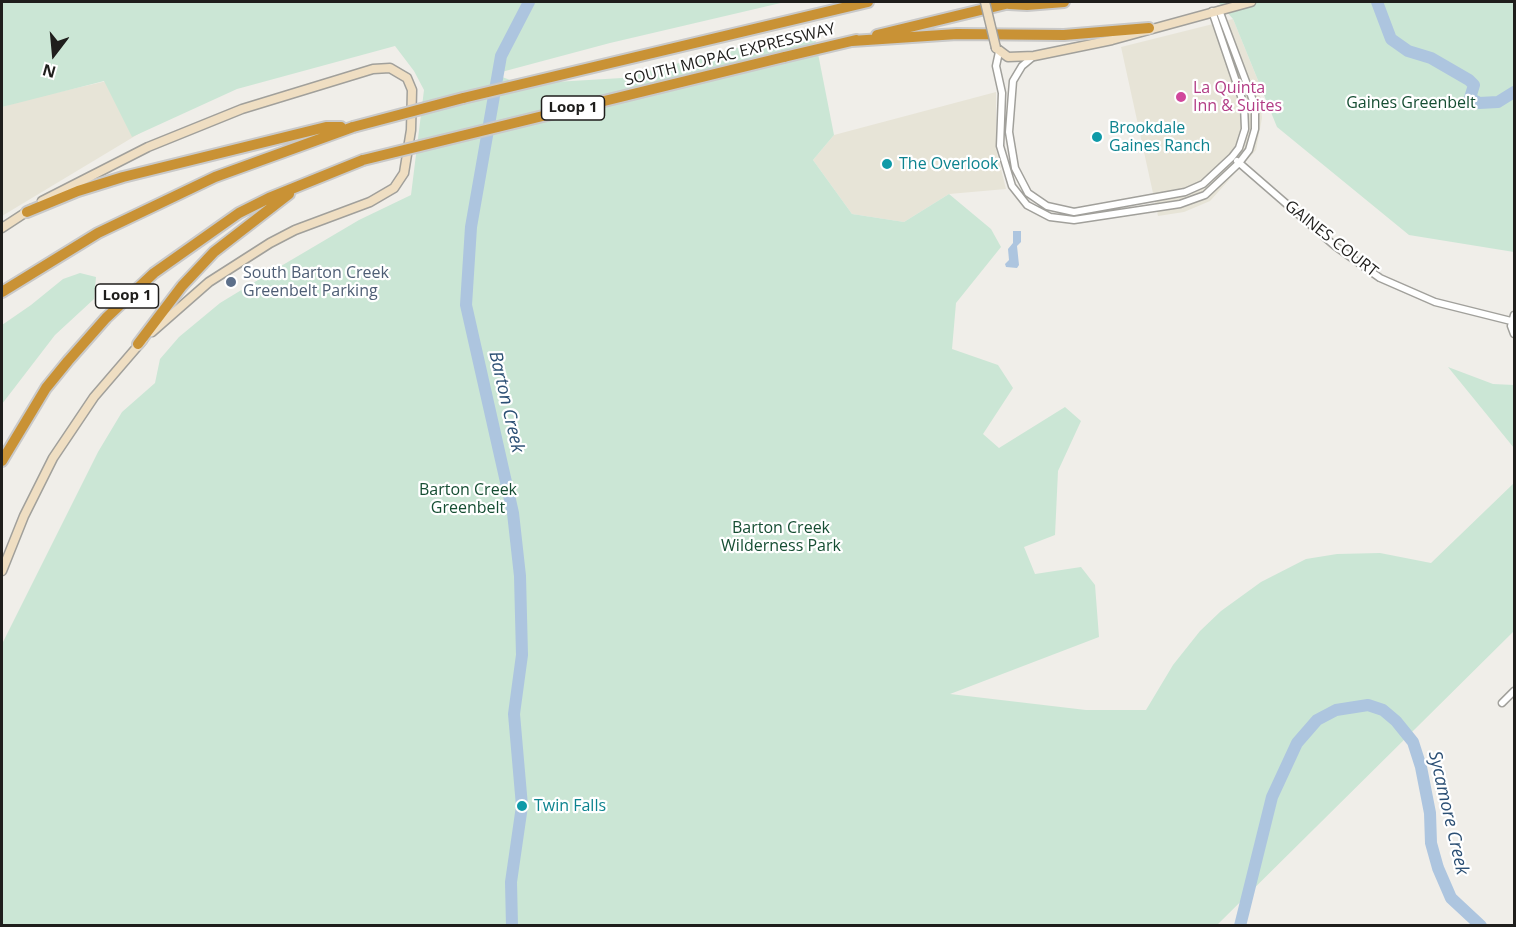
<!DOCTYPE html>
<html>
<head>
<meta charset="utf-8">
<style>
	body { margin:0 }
	#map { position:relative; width:1516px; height:927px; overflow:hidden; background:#f0eee9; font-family:"Open Sans",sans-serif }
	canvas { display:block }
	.frame { position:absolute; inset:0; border:3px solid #1f1e1c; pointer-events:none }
	.north { position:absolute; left:24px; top:24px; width:60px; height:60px; -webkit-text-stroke:4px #fff; paint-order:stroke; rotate:196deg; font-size:16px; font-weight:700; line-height:24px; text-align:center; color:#1f1e1c }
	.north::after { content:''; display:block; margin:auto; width:21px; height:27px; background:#1f1e1c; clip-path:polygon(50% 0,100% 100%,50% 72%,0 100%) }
</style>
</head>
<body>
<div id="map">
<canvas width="1516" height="927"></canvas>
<div class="frame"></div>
<div class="north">N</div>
</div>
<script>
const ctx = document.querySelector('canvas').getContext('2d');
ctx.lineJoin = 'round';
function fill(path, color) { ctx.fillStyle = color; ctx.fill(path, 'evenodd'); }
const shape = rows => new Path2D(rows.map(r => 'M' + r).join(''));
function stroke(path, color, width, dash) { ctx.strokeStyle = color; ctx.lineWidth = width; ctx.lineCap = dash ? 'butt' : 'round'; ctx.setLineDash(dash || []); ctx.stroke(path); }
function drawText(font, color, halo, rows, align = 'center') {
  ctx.font = font + ' "Open Sans",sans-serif'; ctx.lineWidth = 4.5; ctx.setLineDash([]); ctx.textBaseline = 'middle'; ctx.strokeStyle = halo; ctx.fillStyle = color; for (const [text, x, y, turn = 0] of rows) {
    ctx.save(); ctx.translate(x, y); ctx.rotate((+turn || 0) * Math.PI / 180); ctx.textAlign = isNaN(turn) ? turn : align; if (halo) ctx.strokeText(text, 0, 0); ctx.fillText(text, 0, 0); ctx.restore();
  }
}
const built = shape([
	[1233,19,1259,83,1262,118,1256,150,1210,201,1184,212,1158,216,1121,47],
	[120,78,140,133,2,216,2,107,28,99],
	[996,92,996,149,1006,189,949,194,904,222,852,214,813,160,834,135]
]);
const green = shape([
	[2,2,785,2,610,43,494,74,521,84,622,78,813,28,834,135,813,160,852,214,904,222,949,194,991,229,1001,247,956,303,952,349,998,365,1013,388,983,434,999,448,1065,407,1081,421,1058,471,1055,535,1024,547,1035,574,1081,567,1095,585,1099,637,950,694,1086,710,1146,710,1173,665,1200,631,1221,611,1261,582,1306,559,1337,554,1380,553,1431,563,1514,483,1514,631,1217,925,2,925,2,644,98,452,122,412,155,383,160,359,179,337,220,303,276,269,359,220,411,195,424,90,414,71,395,46,237,89,132,137,104,81,2,107],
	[1218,2,1514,2,1514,252,1409,235,1277,127,1233,19],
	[80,273,96,277,94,299,55,335,2,404,2,325,31,305,63,279],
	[1448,367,1493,384,1514,385,1514,448]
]);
const water = shape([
	[1013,231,1021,231,1021,242,1017,246,1019,265,1017,268,1006,267,1005,264,1009,260,1008,249,1013,243]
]);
const river = shape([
	[1377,2,1391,39,1408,51,1431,58,1469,80,1474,85,1470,98,1479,103,1498,102,1514,92],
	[512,926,511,882,522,806,514,714,522,655,520,576,513,513,466,305,471,227,501,56,529,2],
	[1240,926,1272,797,1297,743,1317,720,1336,710,1368,705,1383,710,1396,721,1413,742,1421,767,1430,813,1431,843,1438,868,1451,898,1481,926]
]);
const minor = shape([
	[999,52,996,66,1002,93,1000,146,1012,186,1027,205,1050,217,1074,220,1180,204,1205,195,1239,163,1249,150,1255,129,1255,107,1251,95,1219,10],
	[1034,56,1022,66,1013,81,1009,132,1015,168,1028,193,1047,206,1074,212,1185,192,1203,184,1232,157,1239,148,1245,129,1244,105,1212,11],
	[1237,161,1335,246,1380,278,1435,302,1511,321],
	[1514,315,1511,326,1514,334],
	[1502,703,1514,691]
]);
const secondary = shape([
	[996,48,1008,57,1034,56,1112,40,1251,2],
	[42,201,148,147,242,109,373,69,390,68,407,78,412,90,411,130,404,173,394,188,370,202,295,230,270,243,209,282,152,332],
	[2,228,31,209],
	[2,571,24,516,53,458,94,397,143,340]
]);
const motorway = shape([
	[1009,4,1027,5,1064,2],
	[877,35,1014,2],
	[852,41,957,34,1064,35,1149,28],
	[784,57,856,40],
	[463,98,868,2],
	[27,212,78,191,123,177,326,127,341,127],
	[2,292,98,233,215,177,353,127],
	[138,344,182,286,214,252,289,194],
	[2,461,46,388,68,361,106,318,154,273,239,213,269,198,363,160]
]);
const secondaryBridge = shape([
	[985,2,996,48]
]);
const motorwayBridge = shape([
	[353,127,463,98],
	[363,160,784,57]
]);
const markers = [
	[1181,97,6,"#d1479c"],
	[1097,137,6,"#0f9aa8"],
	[887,164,6,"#0f9aa8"],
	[231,282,6,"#5c6f8a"],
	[522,806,6,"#0f9aa8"]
];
const shields = [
	[573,108,63],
	[127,296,63]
];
const shieldNames = [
	["Loop 1",573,108],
	["Loop 1",127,296]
];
const streetNames = [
	["SOUTH MOPAC EXPRESSWAY",730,55,-14],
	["GAINES COURT",1331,239,38]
];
const hotelNames = [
	["La Quinta",1193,88],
	["Inn & Suites",1193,106]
];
const parkNames = [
	["Gaines Greenbelt",1411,103],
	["Barton Creek",468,490],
	["Greenbelt",468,508],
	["Barton Creek",781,528],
	["Wilderness Park",781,546]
];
const cultureNames = [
	["Brookdale",1109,128],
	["Gaines Ranch",1109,146],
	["The Overlook",899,164],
	["Twin Falls",534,806]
];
const serviceNames = [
	["South Barton Creek",243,273],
	["Greenbelt Parking",243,291]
];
const waterNames = [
	["Barton Creek",506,402,77],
	["Sycamore Creek",1448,813,77]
];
fill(built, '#e7e4d7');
fill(green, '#cbe6d5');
fill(water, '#adc5df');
stroke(river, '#adc5df', 12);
stroke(minor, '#a1a09b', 9);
stroke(secondary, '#a1a09b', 11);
stroke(motorway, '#c9c9c9', 14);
stroke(minor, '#fff', 6);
stroke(secondary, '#efdec2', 8);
stroke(motorway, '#c99235', 10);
stroke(secondaryBridge, '#a1a09b', 11, []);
stroke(motorwayBridge, '#c9c9c9', 14, []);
stroke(secondaryBridge, '#efdec2', 8);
stroke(motorwayBridge, '#c99235', 10);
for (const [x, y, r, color] of markers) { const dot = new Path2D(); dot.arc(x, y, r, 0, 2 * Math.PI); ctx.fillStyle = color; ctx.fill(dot); stroke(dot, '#fff', 2); }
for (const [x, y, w] of shields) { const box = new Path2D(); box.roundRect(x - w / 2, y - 12, w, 24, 4.5); ctx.fillStyle = '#fff'; ctx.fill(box); stroke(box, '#1f1e1c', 1.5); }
drawText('bold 15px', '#1f1e1c', null, shieldNames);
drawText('16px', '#1f1e1c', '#fff', streetNames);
drawText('16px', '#b23c85', '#fff', hotelNames, 'left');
drawText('16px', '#164e33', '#fff', parkNames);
drawText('16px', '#0d838f', '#fff', cultureNames, 'left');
drawText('16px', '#4e5e75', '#fff', serviceNames, 'left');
drawText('italic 18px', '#2b4f74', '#fff', waterNames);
</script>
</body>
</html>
